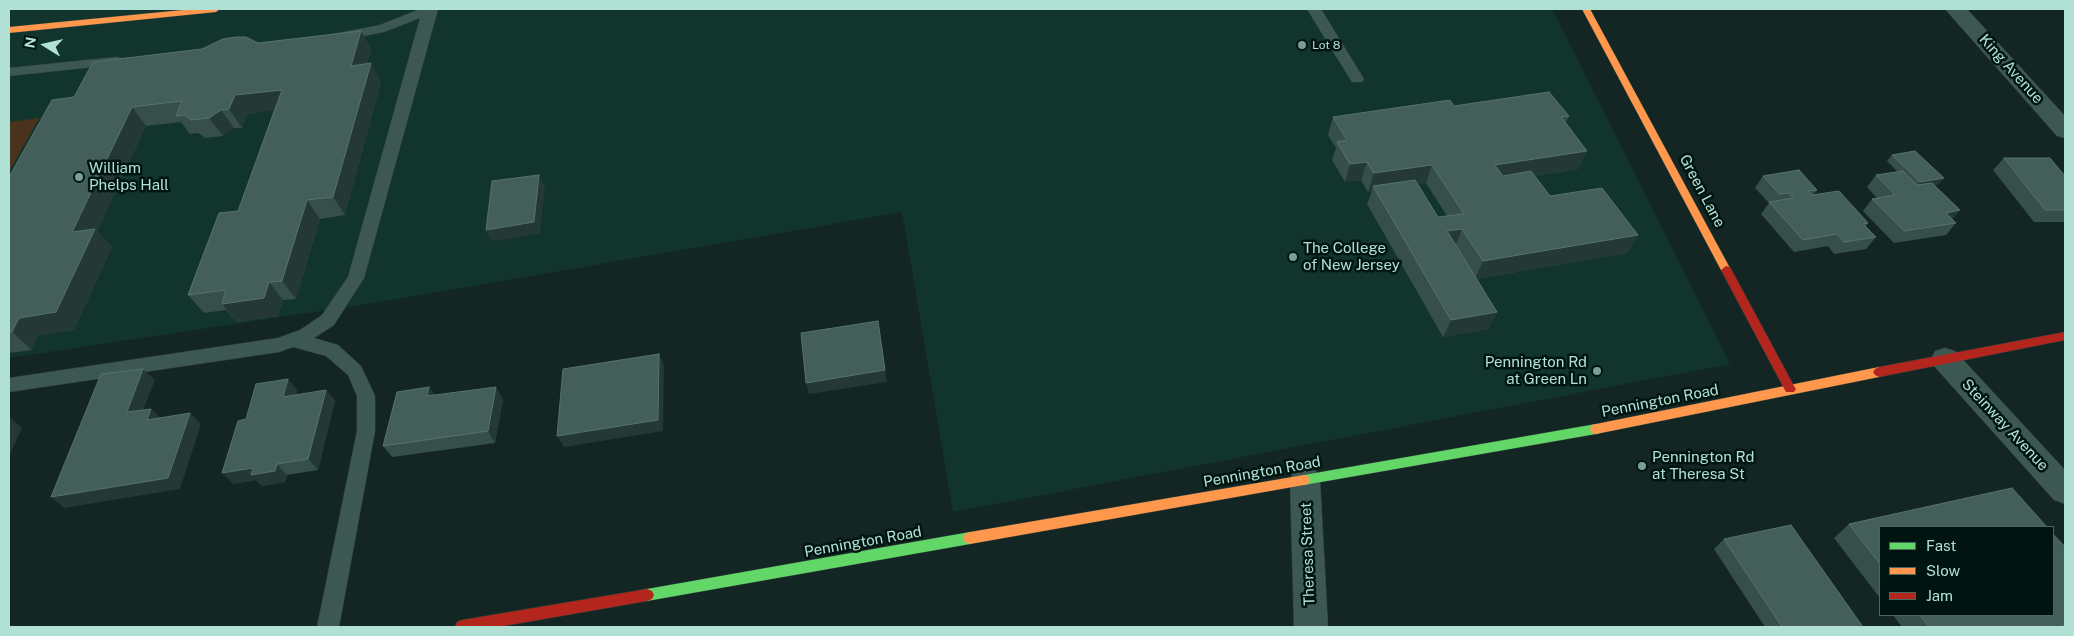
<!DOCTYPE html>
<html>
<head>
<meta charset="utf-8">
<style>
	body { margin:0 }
	#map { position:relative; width:2074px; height:636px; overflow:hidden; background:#142623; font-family:"Public Sans",sans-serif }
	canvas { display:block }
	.frame { position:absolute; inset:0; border:10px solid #b1e0d4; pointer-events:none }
	.legend { position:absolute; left:1879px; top:526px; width:175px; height:90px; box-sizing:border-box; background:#011510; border:1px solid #47665e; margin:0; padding:6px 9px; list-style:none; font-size:15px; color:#b1e0d4 }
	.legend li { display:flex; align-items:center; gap:10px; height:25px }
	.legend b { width:25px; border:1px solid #47665e }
	.north { position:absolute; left:20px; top:20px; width:50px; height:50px; -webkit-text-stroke:4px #011510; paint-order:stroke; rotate:280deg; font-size:14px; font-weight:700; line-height:20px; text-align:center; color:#b1e0d4 }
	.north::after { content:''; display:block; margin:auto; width:18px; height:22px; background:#b1e0d4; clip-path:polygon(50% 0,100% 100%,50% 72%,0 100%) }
</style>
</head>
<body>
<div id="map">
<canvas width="2074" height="636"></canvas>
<div class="frame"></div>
<ul class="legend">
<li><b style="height:6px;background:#63d668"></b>Fast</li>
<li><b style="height:6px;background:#ff974d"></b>Slow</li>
<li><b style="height:6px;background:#b3261e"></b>Jam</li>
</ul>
<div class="north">N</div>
</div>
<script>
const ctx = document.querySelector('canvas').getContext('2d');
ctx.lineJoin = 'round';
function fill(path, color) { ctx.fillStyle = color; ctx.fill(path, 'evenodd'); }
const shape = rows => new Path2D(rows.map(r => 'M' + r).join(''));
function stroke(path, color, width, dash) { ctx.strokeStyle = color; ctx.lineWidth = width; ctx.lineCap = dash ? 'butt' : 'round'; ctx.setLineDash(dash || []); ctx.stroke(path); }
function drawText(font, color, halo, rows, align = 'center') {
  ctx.font = font + ' "Public Sans",sans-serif'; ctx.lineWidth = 5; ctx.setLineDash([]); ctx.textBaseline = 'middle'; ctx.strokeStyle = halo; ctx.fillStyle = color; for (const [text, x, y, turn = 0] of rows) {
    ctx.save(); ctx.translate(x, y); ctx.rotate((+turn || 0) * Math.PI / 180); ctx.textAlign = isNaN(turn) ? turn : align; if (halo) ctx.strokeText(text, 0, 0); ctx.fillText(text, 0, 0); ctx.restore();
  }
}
const built = shape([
	[9,9,1552,9,1730,364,953,512,902,212,380,302,9,358]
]);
const green = shape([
	[39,118,9,172,9,122]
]);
const lane = shape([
	[420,9,438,9,364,278,334,325,314,338,338,345,361,366,375,396,375,431,339,627,317,627,357,431,357,396,348,375,326,356,293,347,279,352,9,392,9,378,278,338,300,330,322,315,348,277,420,18,384,32,338,41,331,37,333,34,380,25,420,9],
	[1307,9,1321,9,1364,79,1362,82,1352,82,1307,9],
	[116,57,121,58,123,61,121,64,9,76,9,68,116,57]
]);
const street = shape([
	[1945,9,1967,9,2065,116,2065,138,2057,136,1945,9],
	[1945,348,1955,351,2065,470,2065,504,2054,500,1935,367,1931,359,1935,351,1945,348],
	[1305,467,1316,471,1320,480,1328,627,1294,627,1290,480,1294,471,1305,467]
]);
const fast = shape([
	[1596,424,1600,425,1602,429,1600,433,1596,434,1304,485,1300,484,1298,480,1300,476,1304,475,1596,424],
	[970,532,975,534,977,538,975,542,970,544,647,601,642,599,640,595,642,591,647,589,970,532]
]);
const slow = shape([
	[193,9,220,9,216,12,9,33,9,27,193,9],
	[1582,9,1590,9,1731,270,1730,273,1726,274,1721,270,1582,9],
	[1879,367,1883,369,1885,372,1883,375,1879,377,1596,434,1592,433,1590,429,1592,425,1596,424,1879,367],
	[1304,475,1308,476,1310,480,1308,484,1304,485,970,544,965,542,963,538,965,534,970,532,1304,475]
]);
const jam = shape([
	[1726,266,1730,267,1794,386,1796,389,1794,392,1786,392,1721,270,1726,266],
	[2065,332,2065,340,1879,377,1875,375,1873,372,1875,369,1879,367,2065,332],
	[647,589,652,591,654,595,652,599,647,601,498,627,455,627,457,622,462,620,647,589]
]);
const wall = shape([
	[361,31,371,50,367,64,381,82,345,215,320,219,296,299,283,300,278,316,237,322,226,310,204,313,188,295,238,211,274,110,247,114,242,128,234,128,223,136,205,138,198,133,190,134,181,122,146,126,97,231,112,247,74,330,38,335,32,350,9,353,9,177,74,97,258,43],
	[1454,106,1569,116,1566,122,1587,151,1578,169,1534,176,1550,196,1638,235,1627,253,1476,279,1497,312,1488,329,1443,337,1367,204,1372,191,1368,192,1361,180,1345,182,1332,160,1336,148,1328,135,1333,117],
	[1426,183,1447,216,1438,217,1418,184],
	[1892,155,1939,184,1934,185,1960,210,1952,219,1956,223,1946,235,1894,243,1863,211,1872,199,1877,198,1867,187,1876,175,1898,172,1887,161],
	[2004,158,2065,176,2065,222,2034,222,1993,170],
	[1763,176,1817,190,1813,195,1868,223,1866,226,1876,237,1866,249,1834,254,1828,246,1794,252,1761,214,1769,203,1755,188],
	[297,390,296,395,326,390,335,401,318,470,287,475,285,482,262,486,256,480,233,484,246,419],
	[435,395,503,399,495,443,392,457,383,446],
	[1849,524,1880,527,1880,598,1834,538],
	[1724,539,1863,627,1765,627,1714,549],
	[1893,615,2053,615,2065,627,1902,627]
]);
const shadedWall = shape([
	[361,31,371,50,362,84,351,66],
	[371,63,381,82,345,215,333,197],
	[282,90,294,108,247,114,242,128,229,109,235,95],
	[132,107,146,126,97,231,112,247,74,330,38,335,32,350,12,332,19,318,72,232],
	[221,110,234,128,223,136,209,118],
	[1587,151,1578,169,1488,183,1495,165],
	[1367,162,1361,180,1345,182,1350,164],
	[1432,165,1426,183,1376,191,1373,186,1372,191,1368,192,1374,173],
	[539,175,545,187,540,234,492,241,486,230],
	[1944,178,1939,184,1915,188,1920,182],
	[307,200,320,219,296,299,282,281],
	[1960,210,1950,222,1946,213],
	[1462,229,1455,247,1447,231],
	[1638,235,1627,253,1475,279,1483,261],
	[269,282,283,300,278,316,237,322,222,304],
	[1497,312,1488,329,1443,337,1451,320],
	[878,321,887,382,809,394,806,383],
	[659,354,664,365,663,431,564,447,557,436],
	[143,369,155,380,138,423,127,412],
	[288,379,297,390,293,408,283,397],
	[429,387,437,398,427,396],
	[496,387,503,399,495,443,488,431],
	[326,390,335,401,318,470,308,459],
	[151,409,163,420,147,420],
	[190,413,201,424,180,489,64,508,51,497],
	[9,417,22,428,9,456],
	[277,464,287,475,285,482,262,486,256,480,233,484,222,473]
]);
const building = shape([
	[361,31,351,66,371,63,333,197,307,200,282,281,269,282,264,298,222,304,226,290,188,295,219,213,238,211,282,90,235,95,229,109,221,110,209,118,191,120,185,115,176,116,182,101,132,107,72,232,95,229,56,312,19,318,12,332,9,332,9,177,52,100,74,97,93,62,202,49,223,39,236,37,246,37,258,43,361,31],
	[1549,92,1569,116,1561,117,1587,151,1495,165,1503,176,1531,171,1550,196,1602,188,1638,235,1483,261,1462,229,1447,231,1497,312,1451,320,1373,186,1415,180,1438,217,1464,214,1432,165,1374,173,1367,162,1350,164,1337,142,1347,140,1333,117,1450,100,1454,106,1549,92],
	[1915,151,1944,178,1920,182,1892,155,1915,151],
	[2004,158,2050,158,2065,176,2065,210,2045,210,2004,158],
	[1799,170,1817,190,1808,191,1812,195,1839,191,1868,223,1863,224,1876,237,1844,242,1837,234,1803,240,1769,202,1793,198,1789,193,1779,194,1763,176,1799,170],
	[1903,171,1917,185,1932,183,1960,210,1946,213,1956,223,1904,231,1872,199,1895,195,1876,175,1903,171],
	[539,175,534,222,486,230,492,181,539,175],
	[878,321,885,370,806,383,801,333,878,321],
	[659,354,658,420,557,436,563,369,659,354],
	[143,369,127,412,151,409,147,420,190,413,168,478,51,497,101,374,143,369],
	[288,379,283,397,326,390,308,459,277,464,275,471,251,475,253,468,222,473,238,421,246,419,256,384,288,379],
	[429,387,427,396,496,387,488,431,383,446,397,392,429,387],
	[2012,488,2047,527,1880,527,1880,564,1849,524,2012,488],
	[1791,525,1863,627,1782,627,1724,539,1791,525],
	[2053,534,2065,547,2065,625,2057,627,1929,627,1920,615,2053,615,2053,534]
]);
const markers = [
	[1302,45,5,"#7a9f96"],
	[79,177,5,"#7a9f96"],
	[1293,257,5,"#7a9f96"],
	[1597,371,5,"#7a9f96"],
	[1642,466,5,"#7a9f96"]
];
const farPoinames = [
	["Lot 8",1312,45]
];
const streetNames = [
	["King Avenue",2011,69,48],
	["Green Lane",1702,191,62],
	["Pennington Road",1660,401,-11],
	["Steinway Avenue",2005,425,47],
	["Pennington Road",1262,472,-10],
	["Pennington Road",863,542,-10],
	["Theresa Street",1308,554,-92]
];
const poiNames = [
	["William",89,168],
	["Phelps Hall",89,185],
	["The College",1303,248],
	["of New Jersey",1303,265],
	["Pennington Rd",1587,362,"right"],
	["at Green Ln",1587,379,"right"],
	["Pennington Rd",1652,457],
	["at Theresa St",1652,474]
];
fill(built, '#11342d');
fill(green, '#4a321c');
stroke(lane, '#2f413d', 1);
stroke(street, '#2f413d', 1);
stroke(fast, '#2f413d', 1);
stroke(slow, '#2f413d', 1);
stroke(jam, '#2f413d', 1);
fill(lane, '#3d5753');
fill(street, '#3d5753');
fill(fast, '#63d668');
fill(slow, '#ff974d');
fill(jam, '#b3261e');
fill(wall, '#374f4a');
fill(shadedWall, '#243834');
fill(building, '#445f59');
stroke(building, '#55736c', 1);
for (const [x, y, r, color] of markers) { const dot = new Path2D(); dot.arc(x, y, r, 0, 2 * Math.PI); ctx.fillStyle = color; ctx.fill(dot); stroke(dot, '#011510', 2); }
drawText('12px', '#b1e0d4', '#011510', farPoinames, 'left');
drawText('15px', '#b1e0d4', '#011510', streetNames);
drawText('15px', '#b1e0d4', '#011510', poiNames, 'left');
</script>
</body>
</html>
